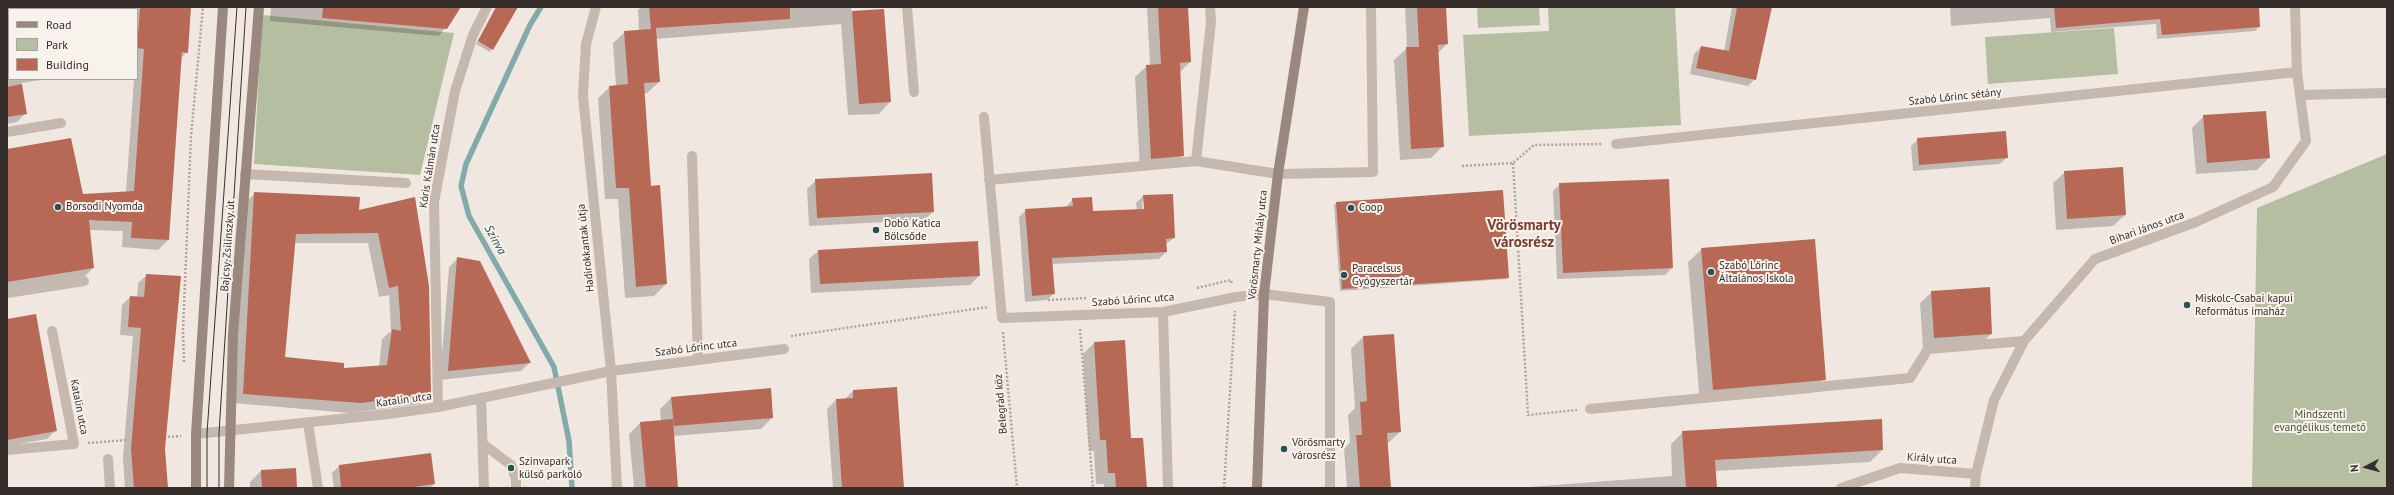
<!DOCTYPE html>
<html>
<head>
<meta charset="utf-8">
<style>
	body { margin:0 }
	#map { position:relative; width:2394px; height:495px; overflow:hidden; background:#f0e8e0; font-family:"PT Sans",sans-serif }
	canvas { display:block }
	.frame { position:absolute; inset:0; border:8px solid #362e2b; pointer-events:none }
	.legend { position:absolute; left:8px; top:8px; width:130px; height:72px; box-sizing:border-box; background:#f8f2ec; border:1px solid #aaa49f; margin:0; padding:5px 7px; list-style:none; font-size:12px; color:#362e2b }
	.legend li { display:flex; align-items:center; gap:8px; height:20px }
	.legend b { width:20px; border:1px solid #aaa49f }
	.north { position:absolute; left:2346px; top:447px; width:40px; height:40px; -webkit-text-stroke:3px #f8f2ec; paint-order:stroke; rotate:264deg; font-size:11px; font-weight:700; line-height:16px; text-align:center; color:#362e2b }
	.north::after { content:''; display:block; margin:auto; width:14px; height:18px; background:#362e2b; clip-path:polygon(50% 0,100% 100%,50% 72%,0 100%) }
</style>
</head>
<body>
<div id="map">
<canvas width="2394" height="495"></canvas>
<div class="frame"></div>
<ul class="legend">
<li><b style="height:5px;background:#9a877e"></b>Road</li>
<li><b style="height:11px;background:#b5bea1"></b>Park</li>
<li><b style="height:11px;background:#b86956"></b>Building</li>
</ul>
<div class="north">N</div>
</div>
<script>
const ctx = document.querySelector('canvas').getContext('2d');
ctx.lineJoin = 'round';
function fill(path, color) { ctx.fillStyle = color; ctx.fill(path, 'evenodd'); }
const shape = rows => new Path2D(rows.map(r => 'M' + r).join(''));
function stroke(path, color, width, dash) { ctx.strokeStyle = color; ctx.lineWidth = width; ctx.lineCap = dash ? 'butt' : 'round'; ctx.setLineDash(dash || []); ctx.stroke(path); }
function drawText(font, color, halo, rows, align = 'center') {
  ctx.font = font + ' "PT Sans",sans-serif'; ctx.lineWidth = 4; ctx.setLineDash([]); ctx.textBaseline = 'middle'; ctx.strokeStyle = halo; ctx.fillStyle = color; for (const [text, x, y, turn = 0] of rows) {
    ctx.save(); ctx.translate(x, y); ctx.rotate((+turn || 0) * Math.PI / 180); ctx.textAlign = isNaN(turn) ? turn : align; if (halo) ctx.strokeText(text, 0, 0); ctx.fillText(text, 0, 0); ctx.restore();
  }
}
const green = shape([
	[1477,7,1539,7,1540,25,1478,28],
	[1548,7,1675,7,1681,125,1469,136,1463,35,1549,31],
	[262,15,454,33,420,175,254,164],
	[2114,28,2118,74,1988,84,1985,37],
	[2387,154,2387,488,2252,488,2257,208]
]);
const shadow = shape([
	[7,7,46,7,46,9,9,9,9,79,47,79,21,83,26,113,17,122,7,124],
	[63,7,117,7,117,9,63,9],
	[136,7,190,7,187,52,180,59,168,240,158,250,122,247,123,231,89,230,93,268,83,278,7,290,7,150,82,195,126,192,134,79,137,79,137,9,134,9],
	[271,7,460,7,439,36,270,21],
	[496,7,507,7,514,11,490,52,476,44],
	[641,7,851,7,852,13,853,12,890,102,879,114,848,115,841,24,656,39,659,82,647,93,643,94,650,187,666,284,654,296,625,298,618,199,605,199,598,98,610,87,616,86,613,43,625,32,639,31,638,10],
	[942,7,956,7,942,8],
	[1147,7,1187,7,1190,62,1179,73,1183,155,1172,167,1140,170,1135,77,1147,66,1150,66],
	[1405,7,1445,7,1447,44,1438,53,1443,146,1431,158,1400,160,1394,60,1407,48],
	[1732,7,1771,7,1755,79,1748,86,1690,74,1694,54,1701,47,1724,51],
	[1950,7,2258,7,2259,27,2255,31,2157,39,2156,24,2051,32,2050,18,1951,26],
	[2204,116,2269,158,2257,170,2196,174,2192,128],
	[1918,139,2007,157,2000,164,1913,171,1911,146],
	[2065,172,2125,215,2113,226,2056,230,2053,183],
	[816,180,933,212,924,220,809,226,807,189],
	[1560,184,1672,268,1665,275,1557,279,1553,191],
	[255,193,358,211,414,198,430,394,420,404,350,413,233,403,245,203],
	[294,243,368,243,379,297,389,295,391,331,382,339,379,366,343,369,284,358],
	[1143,196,1174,238,1165,245,1166,252,1159,259,1052,264,1054,293,1047,300,1025,302,1019,217,1026,210,1066,207,1073,199,1092,212,1137,210,1136,203],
	[1142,201,1144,201,1145,214,1143,214],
	[1336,203,1508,277,1506,279,1340,291,1334,205],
	[1702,249,1824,379,1811,393,1700,403,1688,262],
	[818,251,979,276,970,285,811,293,809,259],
	[458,258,530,362,521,371,440,380,449,267],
	[147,275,167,488,125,488,123,458,133,336,120,335,122,305,130,297,137,297,138,283],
	[1932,292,1991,334,1980,345,1923,349,1920,303],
	[7,320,55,431,47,439,7,446],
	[1363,337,1400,432,1387,444,1390,488,1347,488,1344,449,1350,442,1348,415,1355,408,1351,349],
	[1094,343,1130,439,1146,488,1104,488,1104,484,1096,484,1094,451,1089,451,1083,354],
	[896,388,903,488,833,488,827,409,836,400,845,399,853,391],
	[671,398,772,418,761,429,673,436,677,488,634,488,629,434,641,422,661,421,660,409],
	[1683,432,1882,450,1870,462,1715,471,1716,488,1516,488,1672,476,1671,444],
	[430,454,434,484,430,488,334,488,332,473,339,466],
	[261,471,296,488,250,488,250,482]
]);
const stream = shape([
	[541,7,530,25,466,164,461,186,469,216,554,367,569,441,572,488]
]);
const building = shape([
	[140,7,191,7,188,53,182,52,169,240,131,238,132,222,89,220,94,268,7,282,7,149,71,138,83,194,134,191,144,49,137,48],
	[323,7,461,7,447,29,322,18],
	[496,7,518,7,493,50,478,41],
	[649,7,790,7,790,19,656,28,660,82,644,83,651,186,660,185,667,284,636,287,629,188,616,188,609,86,628,84,624,31,651,29],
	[1158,7,1188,7,1191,62,1180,63,1184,156,1151,159,1146,65,1161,64],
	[1417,7,1446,7,1448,44,1438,45,1444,147,1411,149,1406,47,1419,47],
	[1737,7,1772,7,1756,80,1696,68,1701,46,1729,51],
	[2054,7,2259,7,2260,27,2162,35,2160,19,2056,28],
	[884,9,891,102,859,104,852,11],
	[22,84,27,114,7,117,7,87],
	[2266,111,2270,158,2207,163,2203,115],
	[2006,131,2008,158,1919,165,1917,138],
	[2123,167,2126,215,2067,219,2064,171],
	[932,173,934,212,817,218,815,179],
	[1669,179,1673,268,1563,273,1559,183],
	[1503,190,1509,278,1342,289,1336,202],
	[254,192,360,197,359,210,415,197,429,286,431,394,361,403,243,394],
	[378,233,389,288,398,286,401,331,392,329,387,365,344,368,344,363,285,357,296,234],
	[1173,194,1175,238,1166,239,1167,252,1052,258,1055,294,1032,296,1025,209,1073,206,1072,198,1092,197,1093,211,1144,209,1143,195],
	[1815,239,1826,380,1713,390,1701,248],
	[978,241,980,276,820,284,818,250],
	[457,257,480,261,531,363,448,371],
	[146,274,181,276,165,449,168,488,134,488,131,449,141,328,128,327,130,296,144,297],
	[1990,287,1992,334,1934,338,1931,291],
	[36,314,57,431,7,440,7,319],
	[1394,334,1401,432,1387,433,1391,488,1360,488,1356,435,1362,435,1360,402,1367,401,1363,336],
	[1125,340,1131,438,1143,438,1147,488,1116,488,1115,473,1108,473,1106,440,1100,440,1094,342],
	[897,387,904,488,842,488,836,399,853,398,853,390],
	[771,388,773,418,674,426,671,397],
	[673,419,678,488,646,488,640,422],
	[1882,419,1883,450,1715,460,1717,488,1686,488,1682,431],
	[431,453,435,484,406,488,341,488,339,465],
	[296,468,297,488,262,488,261,470]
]);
const path = shape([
	[1513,163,1528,415,1577,410],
	[1462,166,1513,163,1534,145,1603,144],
	[1197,288,1231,280,1232,285],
	[1048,300,1087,298],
	[1080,329,1093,488],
	[1003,332,1017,488],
	[791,336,988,307],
	[184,362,183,331,191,136,203,7],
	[168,437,181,436],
	[88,443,127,440],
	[1224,488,1235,311]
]);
const lane = shape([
	[907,7,914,92],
	[7,132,61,123],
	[245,174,406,183],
	[7,293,84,281],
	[481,398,484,488],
	[308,423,318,488],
	[483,444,511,465,516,479,516,488],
	[108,459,110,488]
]);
const street = shape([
	[596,7,586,44,583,96,611,371,617,488],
	[2300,95,2387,93],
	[984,117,1002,318,1163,312,1236,297,1264,294,1330,302,1330,488],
	[1616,144,2297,72],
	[692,156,698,360],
	[1196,161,1211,22,1210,7],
	[989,180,1196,161,1278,174,1373,172,1371,7],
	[1163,312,1168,488],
	[438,407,434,202,455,91,473,35,487,7],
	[1590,409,1910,378,1928,349,2024,341],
	[196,434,388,414,438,407,611,371,784,349],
	[7,450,74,444,52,331],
	[1841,488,1900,468,1976,474],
	[1975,488,1976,474,1994,400,2024,341,2095,259,2196,222,2273,187,2306,141,2297,72,2295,7]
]);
const secondary = shape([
	[196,488,196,434,223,7],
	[229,488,233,334,259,7],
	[1257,488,1264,294,1278,174,1304,7]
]);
const tram = shape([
	[207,488,207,433,237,7],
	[219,488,219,433,246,7]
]);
const markers = [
	[58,207,4,"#255253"],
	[1351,208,4,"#255253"],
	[876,230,4,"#255253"],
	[1711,272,4,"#255253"],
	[1344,275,4,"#255253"],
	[2187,305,4,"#255253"],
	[1284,449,4,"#255253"],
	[511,468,4,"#255253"]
];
const streetNames = [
	["Szabó Lőrinc sétány",1955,97,-6],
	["Kóris Kálmán utca",430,166,-81],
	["Bihari János utca",2147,228,-20],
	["Vörösmarty Mihály utca",1258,245,-84],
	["Bajcsy-Zsilinszky út",228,246,-86],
	["Hadirokkantak útja",586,248,-96],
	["Szabó Lőrinc utca",1133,300,-4],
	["Szabó Lőrinc utca",696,348,-7],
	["Katalin utca",404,400,-8],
	["Belegrád köz",1001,404,-95],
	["Katalin utca",79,407,79],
	["Király utca",1932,459,4]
];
const poiNames = [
	["Borsodi Nyomda",66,207],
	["Coop",1359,208],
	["Dobó Katica",884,224],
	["Bölcsőde",884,237],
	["Szabó Lőrinc",1719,266],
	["Általános Iskola",1719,279],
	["Paracelsus",1352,269],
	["Gyógyszertár",1352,282],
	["Miskolc-Csabai kapui",2195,299],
	["Református imaház",2195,312],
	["Vörösmarty",1292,443],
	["városrész",1292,456],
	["Szinvapark",519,462],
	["külső parkoló",519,475]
];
const parkNames = [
	["Mindszenti",2320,415],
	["evangélikus temető",2320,428]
];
const waterNames = [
	["Szinva",495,240,61]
];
const districtNames = [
	["Vörösmarty",1524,226],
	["városrész",1524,243]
];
fill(green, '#b5bea1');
fill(shadow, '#0003');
stroke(stream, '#82aaaa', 5.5);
fill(building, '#b86956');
stroke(path, '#b3a297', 2.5, [2, 2]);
stroke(lane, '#c7b8ad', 10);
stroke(street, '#c7b8ad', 10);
stroke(secondary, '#9a877e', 10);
stroke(tram, '#362e2b', 1);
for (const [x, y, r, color] of markers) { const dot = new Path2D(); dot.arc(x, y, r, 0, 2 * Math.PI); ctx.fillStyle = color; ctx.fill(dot); stroke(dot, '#f8f2ec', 1.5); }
drawText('11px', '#362e2b', '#f8f2ec', streetNames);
drawText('11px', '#362e2b', '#f8f2ec', poiNames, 'left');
drawText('11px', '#475131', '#f8f2ec', parkNames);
drawText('italic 12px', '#255253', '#f8f2ec', waterNames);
drawText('bold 15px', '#7b3c2d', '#f8f2ec', districtNames);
</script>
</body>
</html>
